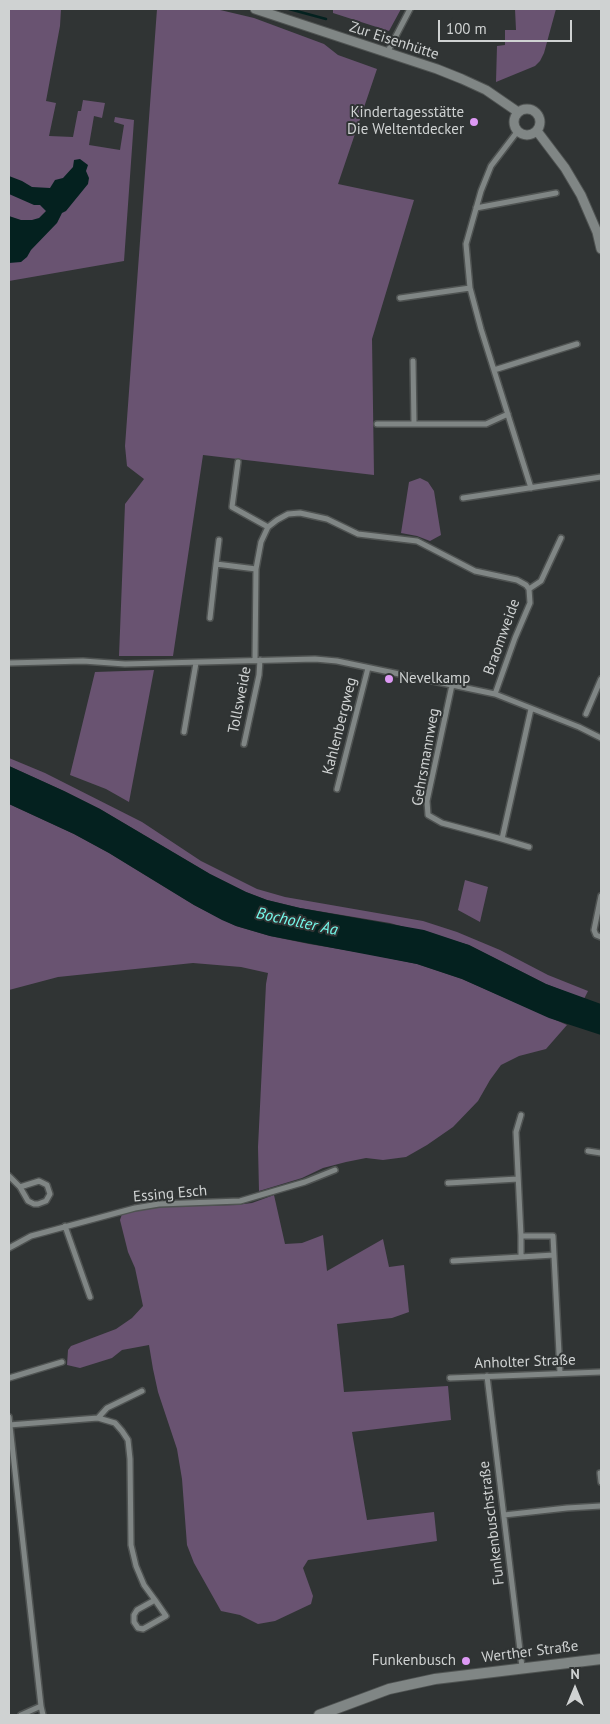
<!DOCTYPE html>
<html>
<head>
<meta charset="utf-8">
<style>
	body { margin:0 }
	#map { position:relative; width:610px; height:1724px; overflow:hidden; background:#303434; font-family:"PT Sans",sans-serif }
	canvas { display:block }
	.frame { position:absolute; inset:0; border:10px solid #cfd2d2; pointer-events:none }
	.north { position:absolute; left:550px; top:1664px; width:50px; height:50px; -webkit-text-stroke:4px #303434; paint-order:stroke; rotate:0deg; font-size:14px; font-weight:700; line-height:20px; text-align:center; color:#cfd2d2 }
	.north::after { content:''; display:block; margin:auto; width:18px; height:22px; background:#cfd2d2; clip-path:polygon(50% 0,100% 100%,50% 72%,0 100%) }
	.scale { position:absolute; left:438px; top:20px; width:134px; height:22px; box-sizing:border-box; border:2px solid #cfd2d2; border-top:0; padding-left:6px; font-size:15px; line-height:18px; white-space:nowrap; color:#cfd2d2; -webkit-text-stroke:4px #303434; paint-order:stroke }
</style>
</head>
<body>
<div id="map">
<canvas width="610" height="1724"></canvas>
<div class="frame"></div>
<div class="north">N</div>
<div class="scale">100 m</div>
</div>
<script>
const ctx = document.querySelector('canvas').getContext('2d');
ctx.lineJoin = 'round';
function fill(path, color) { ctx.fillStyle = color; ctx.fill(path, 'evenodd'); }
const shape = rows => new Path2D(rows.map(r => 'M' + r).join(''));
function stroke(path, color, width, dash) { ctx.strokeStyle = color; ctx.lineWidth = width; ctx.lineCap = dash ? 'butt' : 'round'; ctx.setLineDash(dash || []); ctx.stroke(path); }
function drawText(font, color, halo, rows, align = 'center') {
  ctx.font = font + ' "PT Sans",sans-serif'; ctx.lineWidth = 4; ctx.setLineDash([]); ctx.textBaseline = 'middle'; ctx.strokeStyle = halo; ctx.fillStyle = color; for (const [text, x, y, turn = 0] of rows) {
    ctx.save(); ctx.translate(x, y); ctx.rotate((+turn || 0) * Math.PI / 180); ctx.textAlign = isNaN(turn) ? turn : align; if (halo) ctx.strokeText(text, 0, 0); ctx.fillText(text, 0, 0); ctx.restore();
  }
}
const green = shape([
	[9,9,61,9,60,26,46,101,56,103,49,136,73,137,78,111,81,111,83,100,105,103,102,118,94,116,89,145,120,150,124,125,114,122,115,117,134,120,124,261,9,281],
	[157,9,216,9,254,18,324,44,338,55,377,69,338,184,414,200,372,339,374,475,203,455,173,656,119,656,125,504,144,479,127,466,125,446],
	[333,9,401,9,389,31,333,13],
	[515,9,556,9,544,53,540,61,535,66,496,82,497,46,505,45,505,30,516,30],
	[420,478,428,482,434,491,441,535,430,541,417,536,401,533,409,482],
	[154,670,129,802,106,789,70,775,95,672],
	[9,758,45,773,142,822,201,861,257,889,285,897,423,921,457,932,500,950,548,975,588,991,584,999,546,984,469,945,390,923,300,908,267,900,246,892,210,874,100,809,64,791,9,766],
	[9,804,74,834,109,853,194,905,236,926,270,936,309,944,369,954,417,964,462,979,567,1025,546,1049,519,1056,501,1065,490,1080,478,1101,453,1127,427,1145,406,1157,383,1160,366,1158,346,1162,323,1168,302,1178,259,1191,258,1147,266,984,268,973,241,967,193,963,58,977,9,990],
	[465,880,488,887,480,922,458,910],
	[274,1195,285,1244,302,1243,323,1235,327,1271,383,1239,389,1267,404,1265,409,1312,392,1318,337,1324,344,1392,448,1386,451,1420,352,1432,367,1520,434,1512,437,1541,308,1560,303,1568,313,1596,311,1604,275,1621,258,1624,240,1615,221,1611,194,1563,187,1545,182,1479,177,1449,158,1392,153,1369,149,1345,122,1350,112,1358,80,1368,67,1365,68,1350,71,1346,116,1329,132,1318,143,1306,135,1268,128,1252,120,1220,122,1214,149,1207,236,1205,252,1203]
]);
const water = shape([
	[80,159,88,165,86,171,89,178,88,184,66,211,62,213,57,223,31,250,27,257,21,262,9,263,9,216,21,220,32,220,39,218,46,211,40,205,34,205,9,194,9,176,22,181,32,187,50,188,55,180,63,178,73,167,74,160],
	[9,766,64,791,100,809,210,874,246,892,267,900,300,908,424,930,469,945,546,984,601,1004,601,1035,549,1018,462,979,417,964,270,936,236,926,222,920,194,905,109,853,74,834,9,804]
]);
const stream = shape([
	[289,9,326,19]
]);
const minor = shape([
	[387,53,410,9],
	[517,132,491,166,481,191,466,244,470,288,481,329,531,488],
	[476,208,556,193],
	[400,298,470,288],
	[413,361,414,424],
	[494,370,577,344],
	[377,424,486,424,508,414],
	[238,462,232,507,268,527],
	[463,498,601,477],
	[219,540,216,564,256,569],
	[529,589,541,581,561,538],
	[210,618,216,564],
	[255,660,256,569,261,542,268,527,277,520,288,514,300,513,327,519,358,534,417,541,475,571,517,580,526,585,529,589,530,603,515,638,495,694],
	[9,663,83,661,125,664,315,659,337,661,495,694,579,727,601,738],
	[452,685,427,801,428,815,442,823,502,839,531,709],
	[586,714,601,679],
	[184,732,196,663],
	[244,744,259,675,260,660],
	[337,789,368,668],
	[502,839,529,847],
	[601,896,594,930,596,935,601,937],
	[521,1115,516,1132,521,1236,553,1236,560,1373],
	[588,1151,601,1153],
	[9,1176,20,1187,28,1201,34,1204,38,1204,46,1201,50,1194,47,1185,39,1181,20,1187],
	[448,1183,518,1179],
	[65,1226,90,1297],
	[521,1236,521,1257],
	[9,1248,31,1236,135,1208,159,1204,240,1201,305,1182,335,1170],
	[453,1261,554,1255],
	[487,1376,522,1667],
	[9,1378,62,1362],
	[450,1378,601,1372],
	[9,1417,41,1706,43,1715],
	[98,1418,107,1408,142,1391],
	[9,1425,98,1418,115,1423,122,1431,128,1440,130,1459,131,1545,136,1566,144,1585,155,1600,166,1616,143,1629,138,1628,134,1622,134,1615,137,1610,155,1600],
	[600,1473,601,1482],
	[504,1515,567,1508,601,1506],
	[21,1715,41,1706]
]);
const tertiary = shape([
	[255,9,437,69,462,79,486,90,518,112],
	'514 122a13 13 0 1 1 26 0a13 13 0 1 1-26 0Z',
	[537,131,565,168,581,195,597,232,601,249]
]);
const secondary = shape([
	[319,1715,389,1689,435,1679,601,1659]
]);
const markers = [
	[474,122,5,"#dd99f4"],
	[389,679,5,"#dd99f4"],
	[466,1661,5,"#dd99f4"]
];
const streetNames = [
	["Zur Eisenhütte",394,41,18],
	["Braomweide",502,637,-70],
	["Tollsweide",240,700,-79],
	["Kahlenbergweg",340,726,-76],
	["Gehrsmannweg",426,757,-80],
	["Essing Esch",170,1194,-5],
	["Anholter Straße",525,1362,-2],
	["Funkenbuschstraße",492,1523,-97],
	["Werther Straße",530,1652,-7]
];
const poiNames = [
	["Kindertagesstätte",464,113],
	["Die Weltentdecker",464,130],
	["Nevelkamp",399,679,"left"],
	["Funkenbusch",456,1661]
];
const waterNames = [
	["Bocholter Aa",297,922,12]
];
fill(green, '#695371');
fill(water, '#04211f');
stroke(stream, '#04211f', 2.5);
stroke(minor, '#4f5352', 8);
stroke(tertiary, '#4f5352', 11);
stroke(secondary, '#4f5352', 12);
stroke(minor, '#808685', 5);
stroke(tertiary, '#808685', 9);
stroke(secondary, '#808685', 10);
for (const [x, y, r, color] of markers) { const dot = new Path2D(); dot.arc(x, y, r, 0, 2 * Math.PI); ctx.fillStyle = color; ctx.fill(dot); stroke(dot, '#303434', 2); }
drawText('15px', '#cfd2d2', '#303434', streetNames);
drawText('15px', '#cfd2d2', '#303434', poiNames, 'right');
drawText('italic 16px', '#75faec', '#303434', waterNames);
</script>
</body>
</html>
